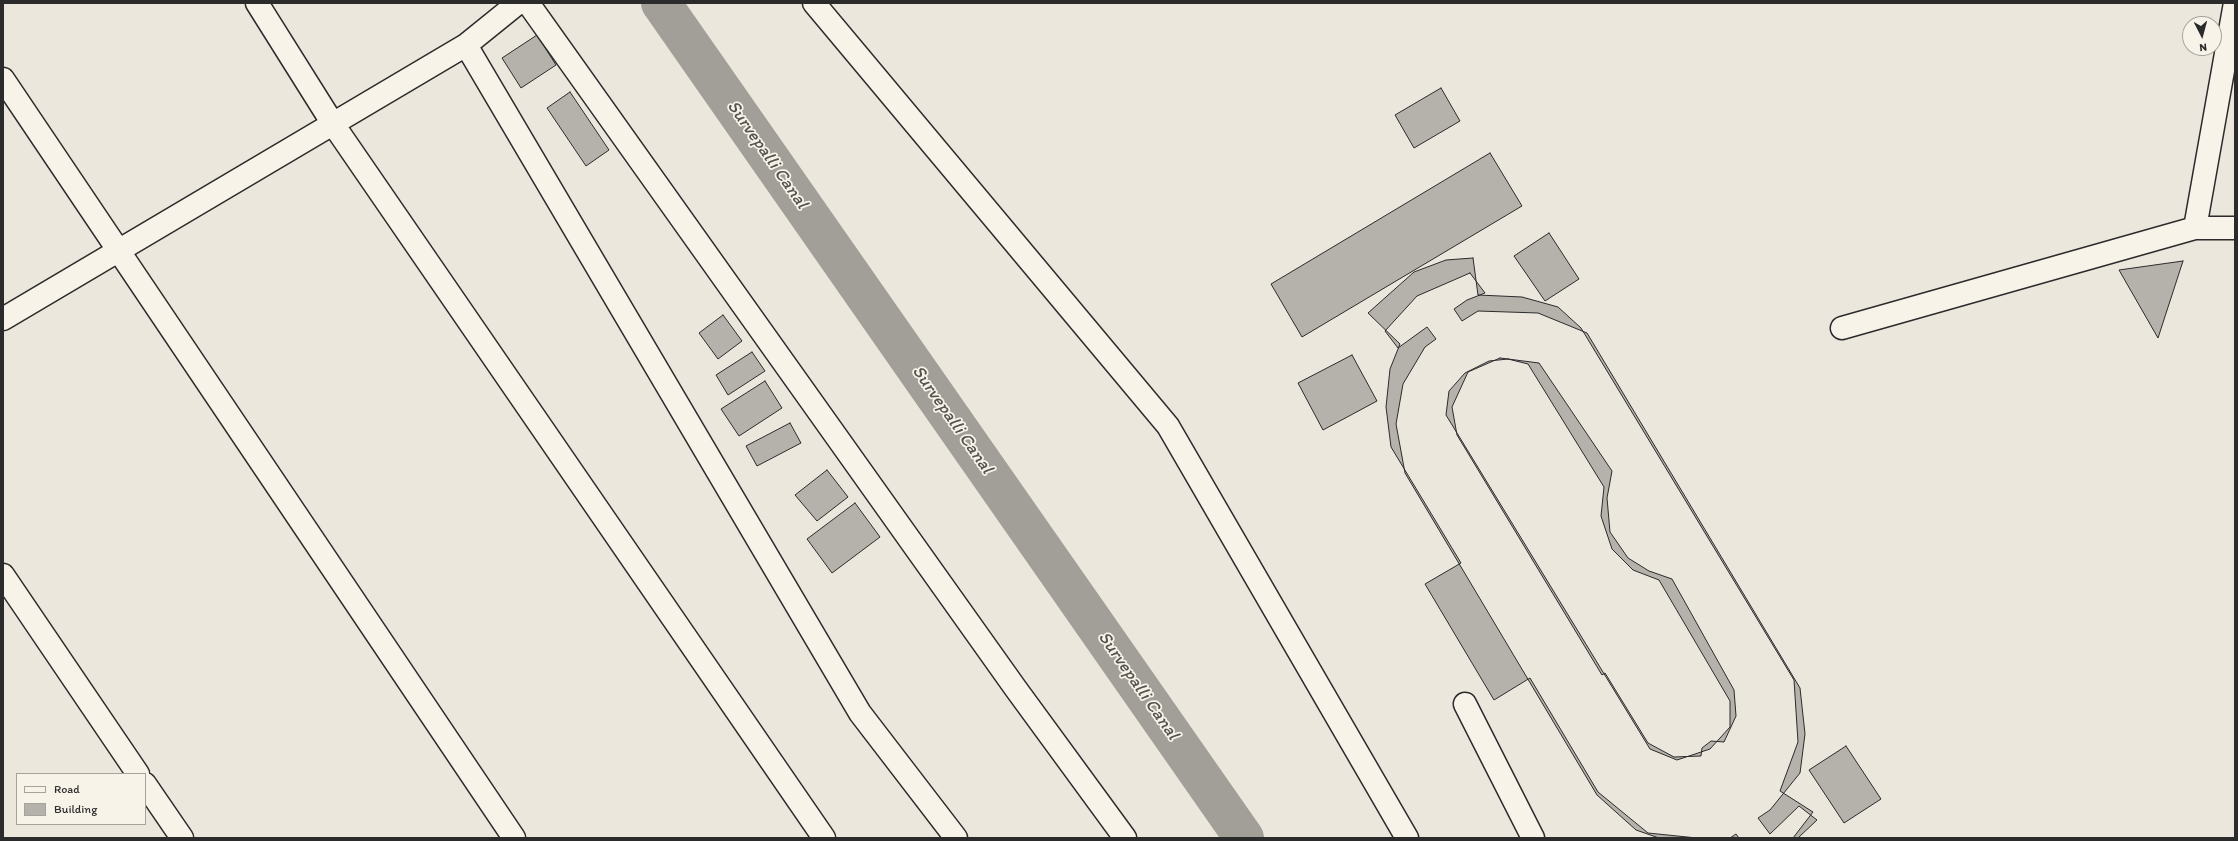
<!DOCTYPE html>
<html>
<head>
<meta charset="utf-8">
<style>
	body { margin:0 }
	#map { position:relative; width:2238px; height:841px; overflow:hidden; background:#ebe7dd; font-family:Itim,sans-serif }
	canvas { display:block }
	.frame { position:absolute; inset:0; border:4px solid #2b2b2b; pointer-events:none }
	.legend { position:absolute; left:16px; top:773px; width:130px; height:52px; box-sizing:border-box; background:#f7f3e8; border:1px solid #a5a39c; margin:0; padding:5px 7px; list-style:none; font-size:12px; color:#2b2b2b }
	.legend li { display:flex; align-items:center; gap:8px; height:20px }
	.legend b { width:20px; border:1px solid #a5a39c }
	.north { position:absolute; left:2182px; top:16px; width:40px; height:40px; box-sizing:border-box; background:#f7f3e8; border:1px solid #a5a39c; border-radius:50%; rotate:174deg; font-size:11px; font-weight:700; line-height:16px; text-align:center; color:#2b2b2b }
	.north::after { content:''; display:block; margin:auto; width:14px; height:18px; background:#2b2b2b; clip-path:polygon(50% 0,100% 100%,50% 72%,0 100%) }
</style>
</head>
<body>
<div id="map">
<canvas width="2238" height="841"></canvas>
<div class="frame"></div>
<ul class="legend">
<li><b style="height:5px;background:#f7f3e8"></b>Road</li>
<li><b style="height:11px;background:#b5b2ab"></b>Building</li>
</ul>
<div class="north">N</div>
</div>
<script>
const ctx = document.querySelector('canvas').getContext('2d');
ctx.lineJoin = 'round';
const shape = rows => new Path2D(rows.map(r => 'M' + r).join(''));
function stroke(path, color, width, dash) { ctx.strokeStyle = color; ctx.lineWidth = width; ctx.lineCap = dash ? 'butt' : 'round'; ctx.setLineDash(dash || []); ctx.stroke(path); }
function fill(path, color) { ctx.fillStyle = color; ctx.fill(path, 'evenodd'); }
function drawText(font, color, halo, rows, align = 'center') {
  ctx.font = font + ' Itim,sans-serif'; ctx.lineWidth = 3.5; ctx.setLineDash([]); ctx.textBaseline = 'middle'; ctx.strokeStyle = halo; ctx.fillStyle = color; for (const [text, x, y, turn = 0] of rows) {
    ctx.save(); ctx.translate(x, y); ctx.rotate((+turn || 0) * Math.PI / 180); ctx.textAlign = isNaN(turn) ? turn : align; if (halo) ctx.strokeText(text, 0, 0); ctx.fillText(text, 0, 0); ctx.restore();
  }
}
const canal = shape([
	[661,3,1244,838]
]);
const building = shape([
	[537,35,556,65,521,88,502,58,537,35],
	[1441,88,1460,121,1414,148,1395,115,1441,88],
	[570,92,609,150,586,166,547,108,570,92],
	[1490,153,1522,206,1302,337,1271,284,1490,153],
	[1549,233,1579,279,1545,301,1514,256,1549,233],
	[1473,258,1478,295,1522,297,1558,307,1581,328,1794,680,1798,742,1780,791,1813,812,1793,838,1697,838,1648,833,1598,792,1530,678,1494,700,1425,584,1461,563,1391,447,1386,407,1390,369,1400,344,1368,313,1414,272,1446,260,1473,258],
	[1508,359,1528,364,1604,487,1601,516,1612,549,1633,570,1659,580,1730,701,1730,727,1710,749,1677,760,1650,749,1446,415,1449,391,1465,373,1489,361,1508,359],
	[2183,261,2158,338,2119,270,2183,261],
	[1470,273,1485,293,1467,300,1454,309,1462,321,1478,311,1538,313,1587,333,1800,688,1805,734,1800,773,1770,810,1758,818,1770,834,1799,806,1817,820,1798,838,1739,838,1736,834,1730,838,1659,838,1636,830,1597,795,1405,473,1396,424,1403,384,1425,347,1436,339,1427,327,1398,348,1385,331,1417,296,1470,273],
	[1500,358,1539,363,1612,471,1607,498,1610,532,1628,558,1649,571,1672,579,1734,690,1736,716,1724,742,1711,741,1702,748,1701,756,1674,757,1648,743,1605,673,1602,675,1457,435,1452,407,1468,372,1500,358],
	[723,315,742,341,718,359,699,333,723,315],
	[752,352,765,371,728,395,716,375,752,352],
	[1352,355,1377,401,1323,430,1298,383,1352,355],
	[765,381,782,408,739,436,721,409,765,381],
	[790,423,801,443,757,466,746,446,790,423],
	[827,470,848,497,817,521,795,495,827,470],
	[855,503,880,537,832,573,807,539,855,503],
	[1846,746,1881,799,1844,823,1809,770,1846,746]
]);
const minor = shape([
	[257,3,333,124,824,838],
	[528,3,1016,689,1125,838],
	[814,3,1168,426,1407,838],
	[466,45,860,713,956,838],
	[3,79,514,838],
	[2195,228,2235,3],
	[3,319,466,45,518,3],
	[1842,328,2195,228,2235,228],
	[3,575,138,774],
	[1465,704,1533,838],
	[145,784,182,838]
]);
const waterNames = [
	["Survepalli Canal",767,155,55],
	["Survepalli Canal",952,420,55],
	["Survepalli Canal",1138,686,55]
];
stroke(canal, '#a29f98', 40);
fill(building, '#b5b2ab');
stroke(building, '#2b2b2b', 1);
stroke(minor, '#2b2b2b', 25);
stroke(minor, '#f7f3e8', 22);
drawText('italic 18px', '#555451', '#f7f3e8', waterNames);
</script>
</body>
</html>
